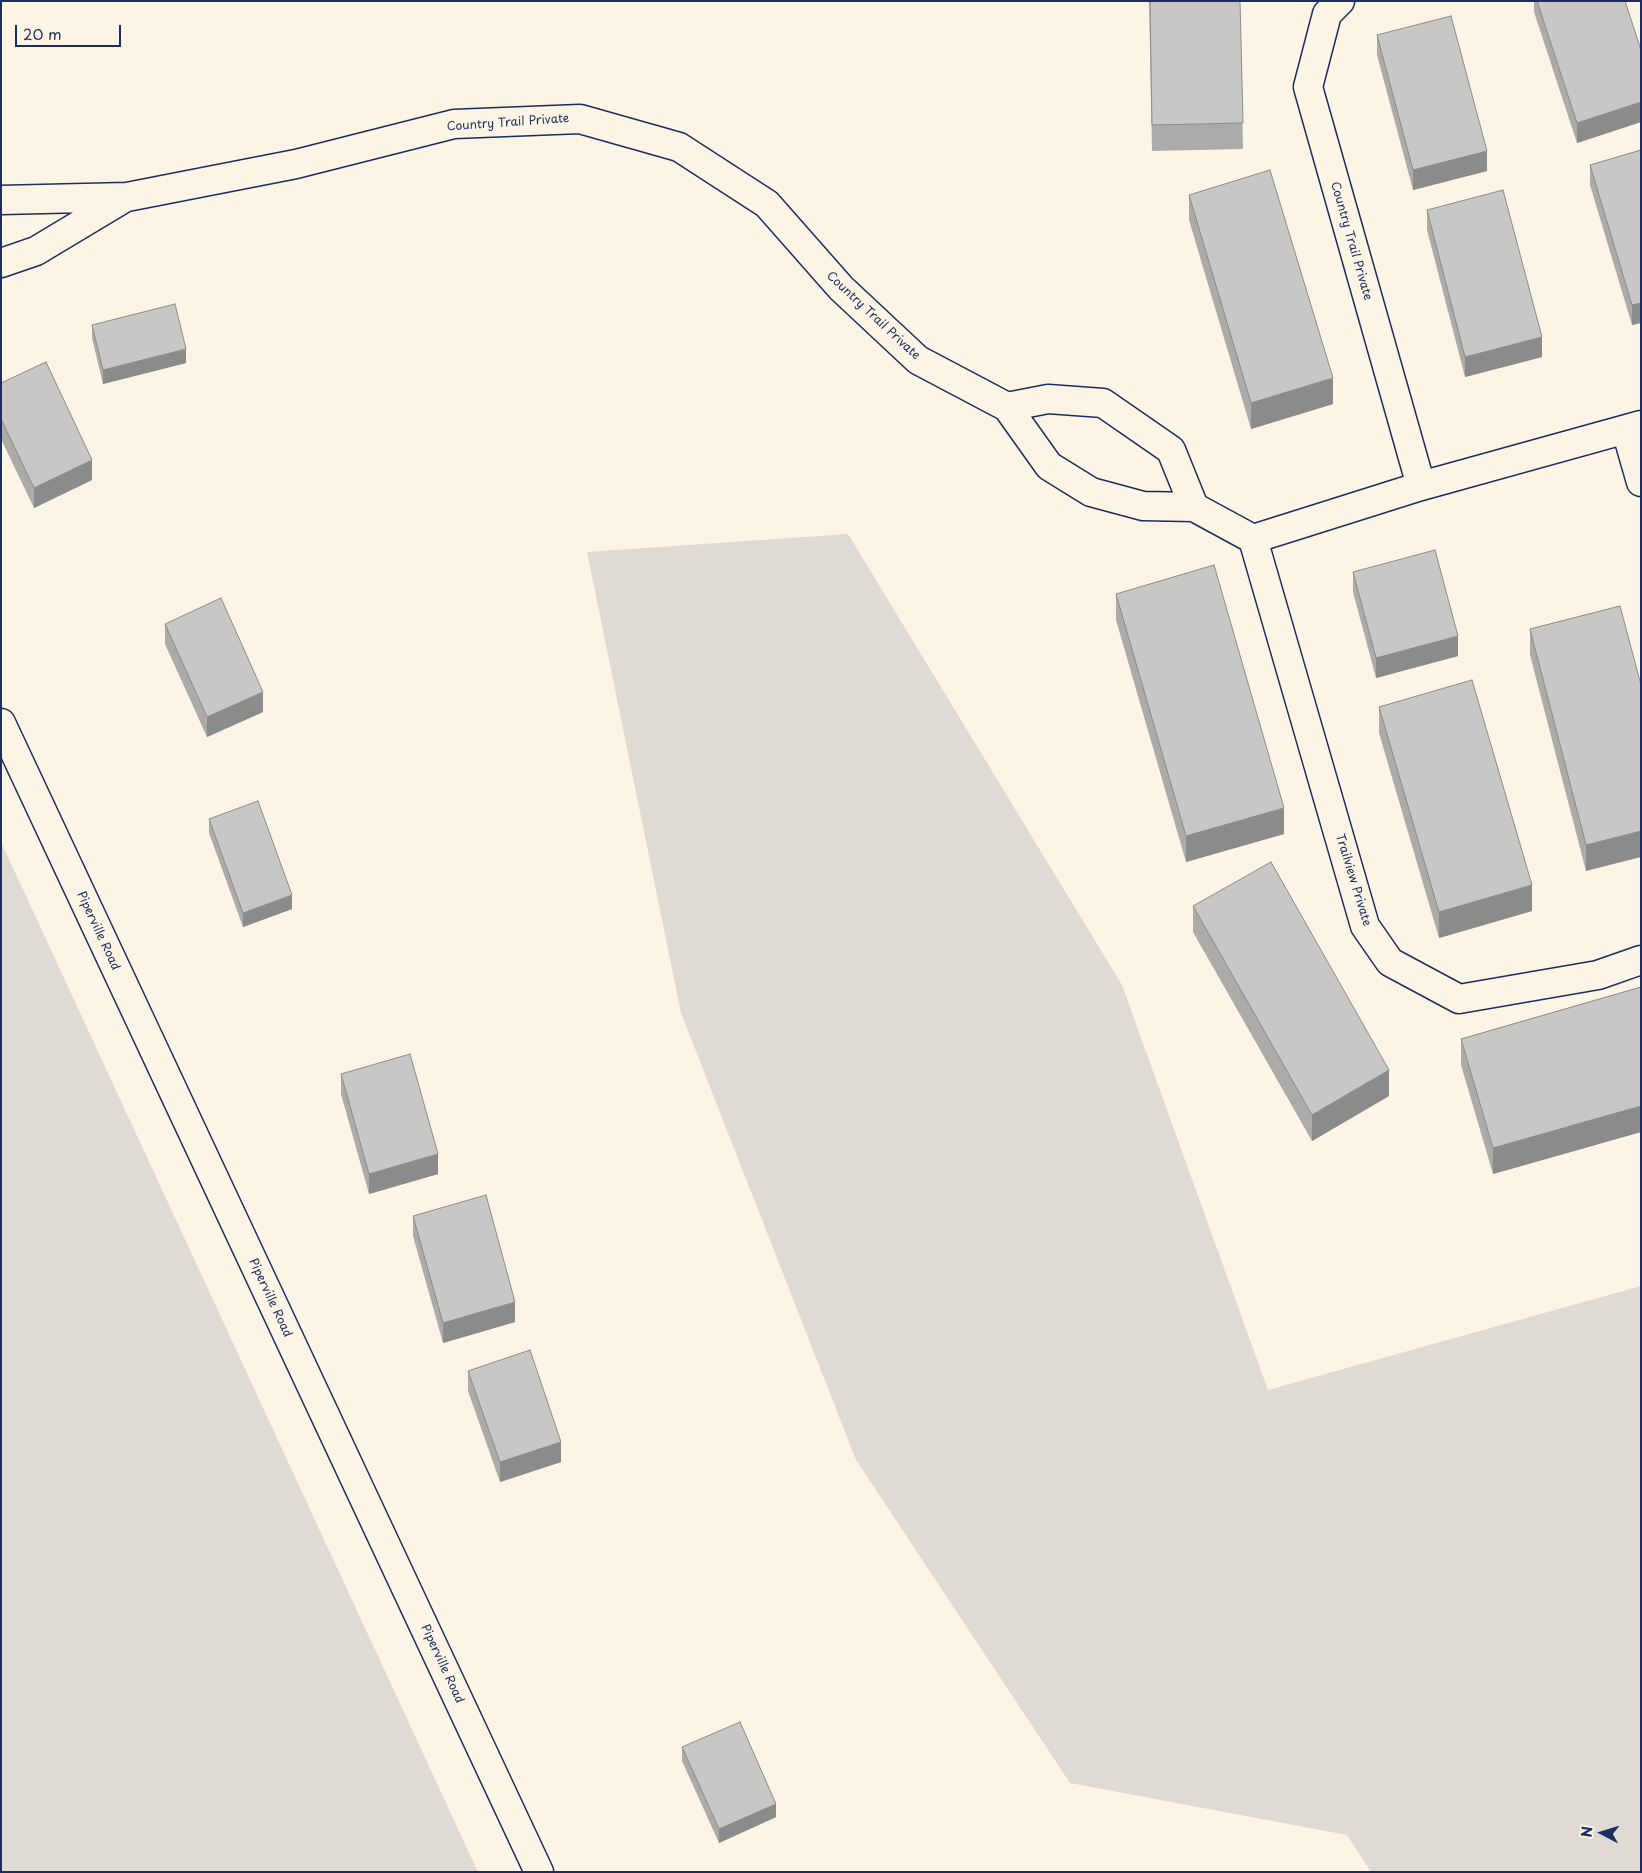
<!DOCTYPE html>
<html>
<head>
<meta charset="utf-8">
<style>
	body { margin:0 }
	#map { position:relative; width:1642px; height:1873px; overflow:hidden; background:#fcf5e5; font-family:"Playpen Sans",sans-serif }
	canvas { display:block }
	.frame { position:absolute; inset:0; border:2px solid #1b2f5e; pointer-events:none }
	.north { position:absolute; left:1577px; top:1808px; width:50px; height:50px; -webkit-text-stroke:4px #fcf5e5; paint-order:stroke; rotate:275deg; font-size:14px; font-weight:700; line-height:20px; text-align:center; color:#1b2f5e }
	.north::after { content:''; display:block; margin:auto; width:18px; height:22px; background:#1b2f5e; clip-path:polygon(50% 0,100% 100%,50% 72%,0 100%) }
	.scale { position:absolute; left:15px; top:25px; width:106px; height:22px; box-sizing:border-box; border:2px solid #1b2f5e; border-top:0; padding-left:6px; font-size:15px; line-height:18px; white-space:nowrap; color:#1b2f5e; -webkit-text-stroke:4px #fcf5e5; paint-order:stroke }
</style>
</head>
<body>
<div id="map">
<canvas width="1642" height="1873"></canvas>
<div class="frame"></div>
<div class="north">N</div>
<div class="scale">20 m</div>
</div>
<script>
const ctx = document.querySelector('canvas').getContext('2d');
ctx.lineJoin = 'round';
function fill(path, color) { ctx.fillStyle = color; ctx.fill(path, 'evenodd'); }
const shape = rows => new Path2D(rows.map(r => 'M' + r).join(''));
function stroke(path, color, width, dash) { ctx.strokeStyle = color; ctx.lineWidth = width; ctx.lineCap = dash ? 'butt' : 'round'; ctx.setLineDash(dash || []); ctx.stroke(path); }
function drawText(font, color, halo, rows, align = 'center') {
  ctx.font = font + ' "Playpen Sans",sans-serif'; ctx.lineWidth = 4; ctx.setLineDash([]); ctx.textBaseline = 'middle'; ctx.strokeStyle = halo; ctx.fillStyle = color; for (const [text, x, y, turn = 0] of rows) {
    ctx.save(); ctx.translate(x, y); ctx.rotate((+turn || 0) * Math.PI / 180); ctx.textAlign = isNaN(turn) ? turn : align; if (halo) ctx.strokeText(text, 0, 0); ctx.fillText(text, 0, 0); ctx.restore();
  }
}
const green = shape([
	[848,534,1122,985,1268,1390,1641,1286,1641,1872,1371,1872,1347,1835,1070,1783,856,1460,681,1013,587,552],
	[1,842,478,1872,1,1872]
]);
const minor = shape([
	[1340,1,1327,14,1308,87,1421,486],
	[1,200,127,197,296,164,454,124,580,119,679,147,767,204,841,288,918,360,1007,407,1049,466,1091,492,1143,506,1194,507,1253,539,1421,486,1641,425],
	[1,263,36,251,126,197],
	[1007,407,1048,399,1103,403,1171,450,1194,507],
	[1626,430,1641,482],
	[1253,539,1365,926,1390,962,1459,999,1598,975,1641,960],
	[1,723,539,1872]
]);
const wall = shape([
	[1149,1,1240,1,1243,149,1152,151],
	[1534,1,1625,1,1641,50,1641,122,1577,143,1534,12],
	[1377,35,1487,171,1413,190,1377,55],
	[1641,150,1641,323,1632,325,1590,185,1590,165],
	[1189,195,1333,404,1251,429,1189,220],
	[1427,210,1542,357,1465,377,1427,230],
	[92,325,186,363,103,384,92,338],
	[1,383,92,480,34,508,1,439],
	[1353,572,1458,656,1376,678,1353,592],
	[1116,594,1284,834,1186,862,1116,620],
	[1620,606,1586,871,1530,655,1530,629],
	[165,624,263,712,207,737,165,644],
	[1379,707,1532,911,1439,938,1379,733],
	[209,819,292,909,243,927,209,833],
	[1193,906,1389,1096,1312,1141,1193,932],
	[1641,987,1641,1132,1493,1174,1461,1065,1461,1039],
	[341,1074,438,1174,369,1194,341,1094],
	[413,1216,515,1322,443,1343,413,1236],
	[468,1371,561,1462,500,1482,468,1391],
	[682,1747,776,1817,719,1843,682,1761]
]);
const shadedWall = shape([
	[1641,102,1641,122,1577,143,1577,123],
	[1487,151,1487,171,1413,190,1413,170],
	[1641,303,1641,323,1632,325,1632,305],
	[1542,337,1542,357,1465,377,1465,357],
	[186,349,186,363,103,384,103,370],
	[1333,378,1333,404,1251,429,1251,403],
	[92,460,92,480,34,508,34,488],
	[1458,636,1458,656,1376,678,1376,658],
	[263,692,263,712,207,737,207,717],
	[1284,808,1284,834,1186,862,1186,836],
	[1641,831,1641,857,1586,871,1586,845],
	[1532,885,1532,911,1439,938,1439,912],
	[292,895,292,909,243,927,243,913],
	[1389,1070,1389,1096,1312,1141,1312,1115],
	[1641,1106,1641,1132,1493,1174,1493,1148],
	[438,1154,438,1174,369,1194,369,1174],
	[515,1302,515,1322,443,1343,443,1323],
	[561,1442,561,1462,500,1482,500,1462],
	[776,1804,776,1817,719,1843,719,1829]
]);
const building = shape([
	[1150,1,1240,1,1243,123,1152,125,1150,1],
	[1537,1,1625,1,1641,50,1641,102,1577,123,1537,1],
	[1451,16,1487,151,1413,170,1377,35,1451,16],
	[1641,150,1641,303,1632,305,1590,165,1641,150],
	[1270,170,1333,378,1251,403,1189,195,1270,170],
	[1503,190,1542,337,1465,357,1427,210,1503,190],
	[175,304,186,349,103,370,92,325,175,304],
	[46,362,92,460,34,488,1,419,1,383,46,362],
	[1435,550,1458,636,1376,658,1353,572,1435,550],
	[1214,565,1284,808,1186,836,1116,594,1214,565],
	[221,598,263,692,207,717,165,624,221,598],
	[1620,606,1641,685,1641,831,1586,845,1530,629,1620,606],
	[1472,680,1532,885,1439,912,1379,707,1472,680],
	[258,801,292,895,243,913,209,819,258,801],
	[1271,862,1389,1070,1312,1115,1193,906,1271,862],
	[1641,987,1641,1106,1493,1148,1461,1039,1641,987],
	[410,1054,438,1154,369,1174,341,1074,410,1054],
	[486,1195,515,1302,443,1323,413,1216,486,1195],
	[530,1350,561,1442,500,1462,468,1371,530,1350],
	[740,1722,776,1804,719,1829,682,1747,740,1722]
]);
const streetNames = [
	["Country Trail Private",508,123,-4],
	["Country Trail Private",1351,241,74],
	["Country Trail Private",873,316,43],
	["Trailview Private",1353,880,73],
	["Piperville Road",98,931,65],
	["Piperville Road",270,1298,65],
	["Piperville Road",442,1664,65]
];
fill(green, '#dfdbd4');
stroke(minor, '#1b2f5e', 31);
stroke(minor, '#fcf5e5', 28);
fill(wall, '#acabaa');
fill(shadedWall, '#8c8b8b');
fill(building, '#c8c7c6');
stroke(building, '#8c8b8b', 1);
drawText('12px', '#1b2f5e', '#fcf5e5', streetNames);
</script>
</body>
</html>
